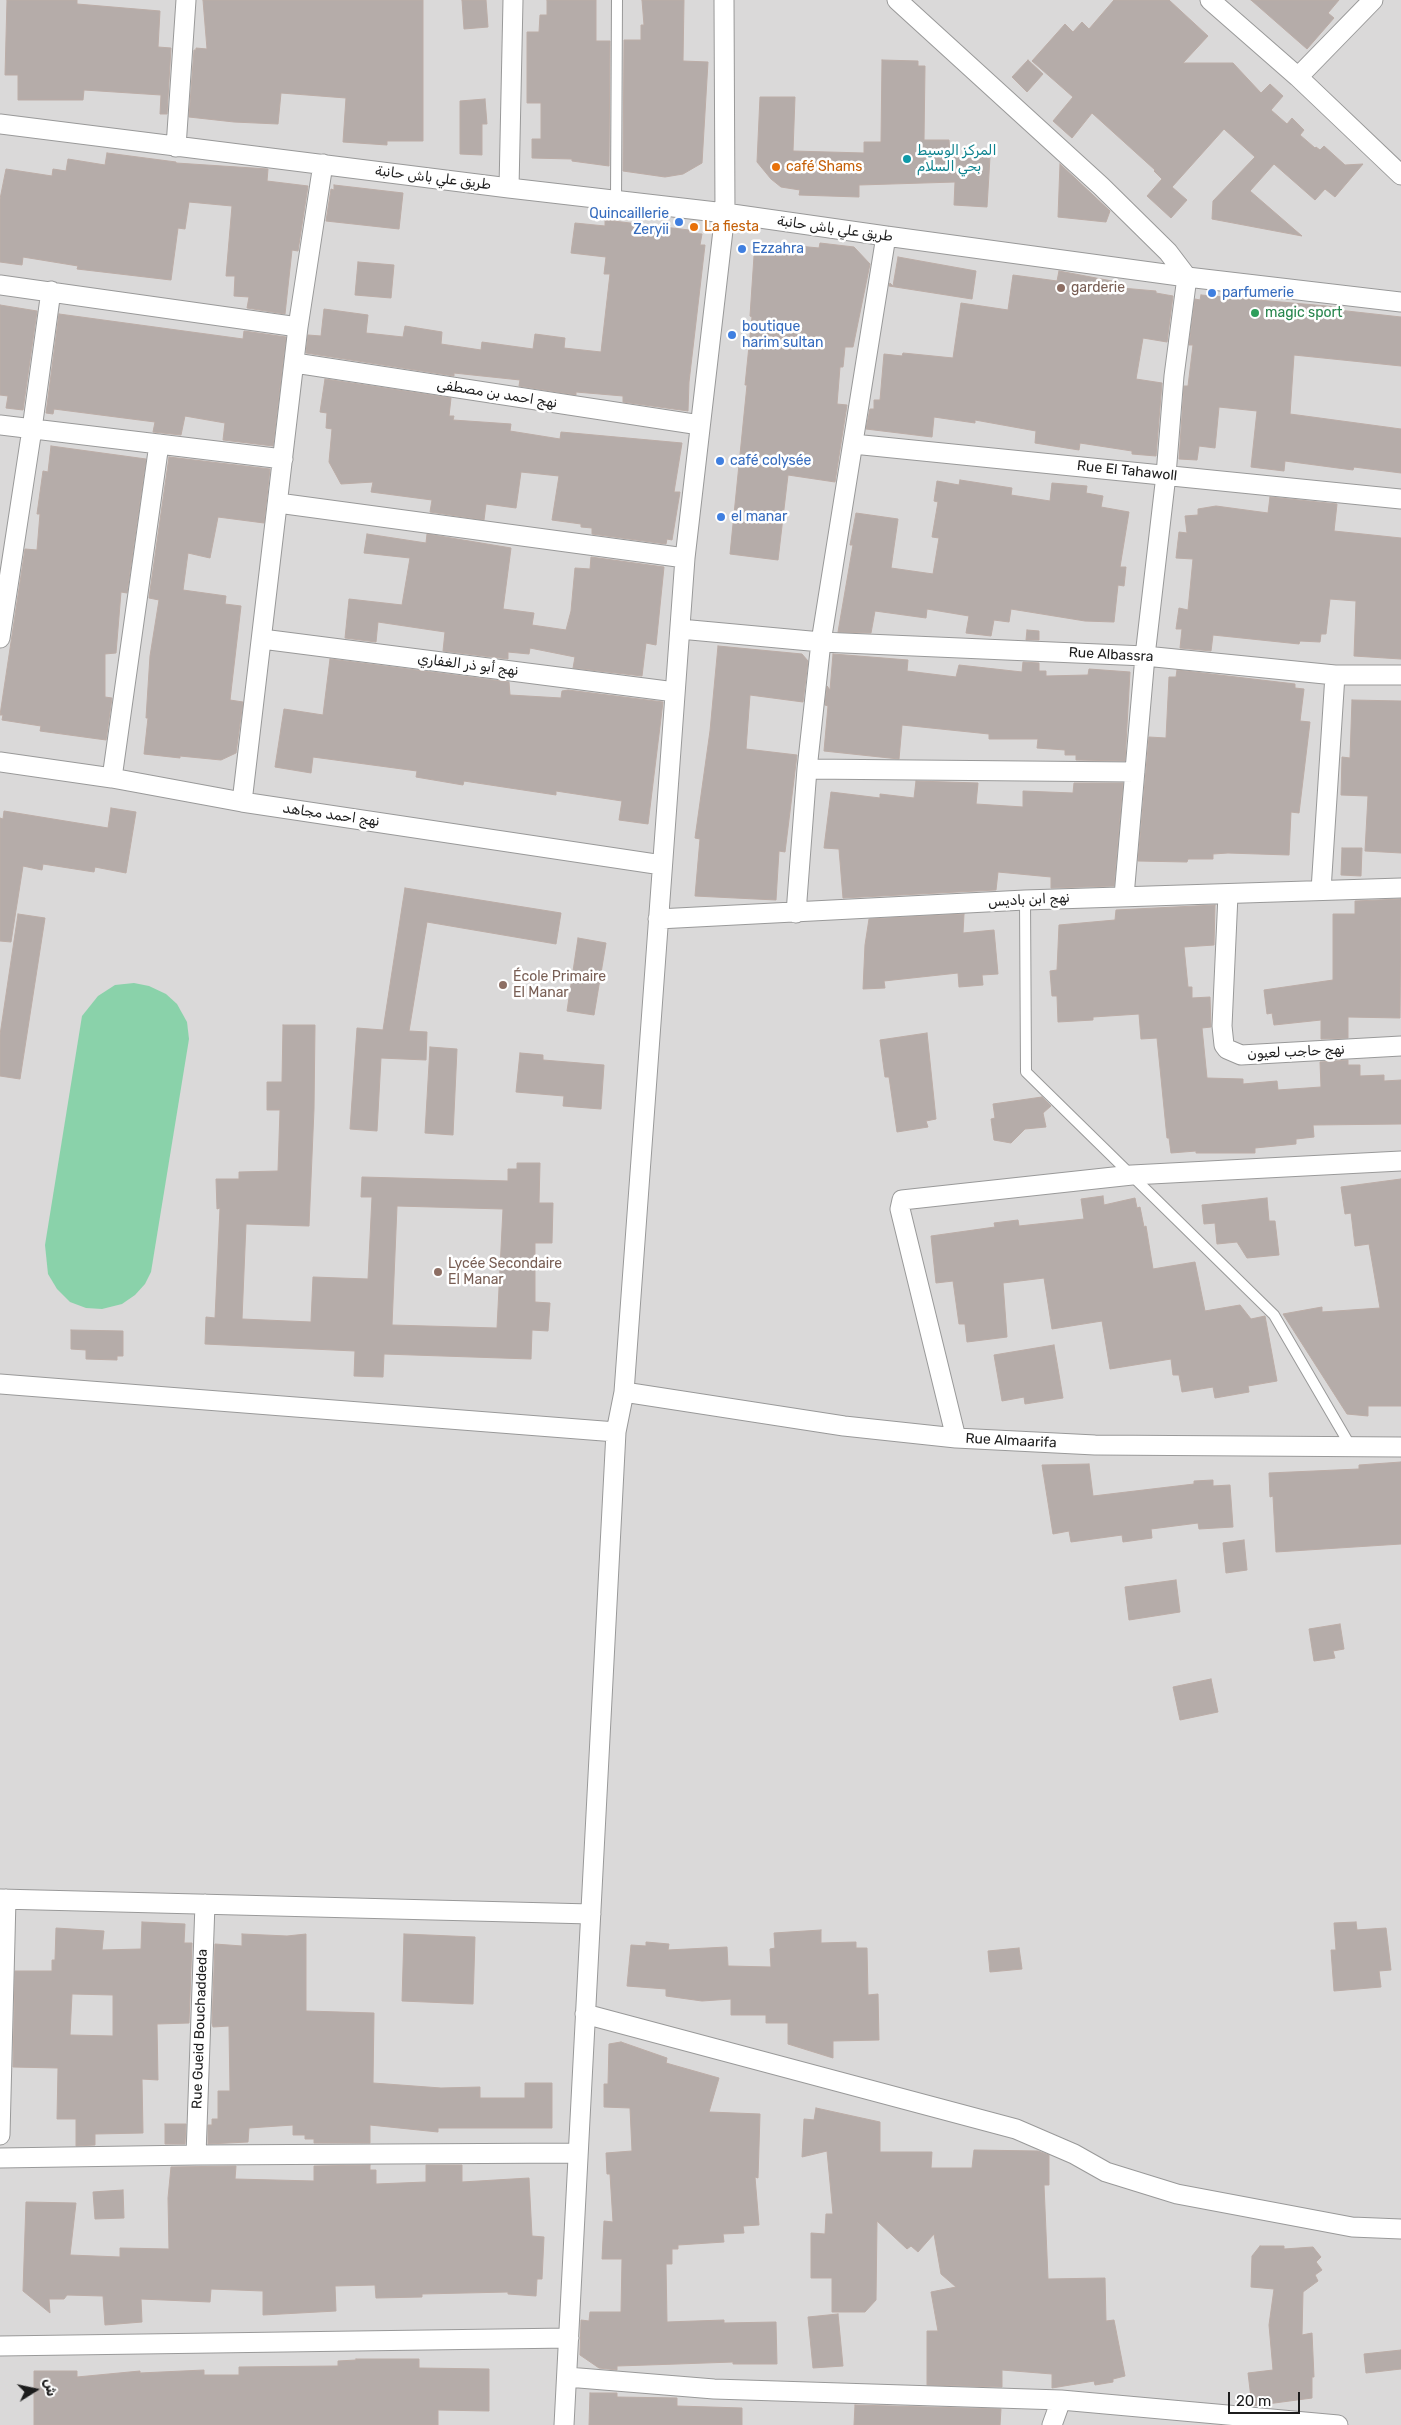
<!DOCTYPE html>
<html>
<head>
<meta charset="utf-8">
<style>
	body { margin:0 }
	#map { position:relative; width:1401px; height:2425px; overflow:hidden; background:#ece7e3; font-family:Rubik,"Noto Naskh Arabic",sans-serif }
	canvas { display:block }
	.north { position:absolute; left:10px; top:2365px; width:50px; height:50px; -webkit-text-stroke:4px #fff; paint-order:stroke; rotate:80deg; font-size:14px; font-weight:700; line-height:20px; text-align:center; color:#1c1c1c }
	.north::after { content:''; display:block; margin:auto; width:18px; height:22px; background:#1c1c1c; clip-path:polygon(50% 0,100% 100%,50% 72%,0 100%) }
	.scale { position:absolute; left:1228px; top:2392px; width:72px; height:22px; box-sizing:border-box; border:2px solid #1c1c1c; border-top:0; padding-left:6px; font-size:15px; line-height:18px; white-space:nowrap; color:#1c1c1c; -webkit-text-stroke:4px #fff; paint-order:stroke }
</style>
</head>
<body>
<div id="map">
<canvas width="1401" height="2425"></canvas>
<div class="north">ش</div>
<div class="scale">20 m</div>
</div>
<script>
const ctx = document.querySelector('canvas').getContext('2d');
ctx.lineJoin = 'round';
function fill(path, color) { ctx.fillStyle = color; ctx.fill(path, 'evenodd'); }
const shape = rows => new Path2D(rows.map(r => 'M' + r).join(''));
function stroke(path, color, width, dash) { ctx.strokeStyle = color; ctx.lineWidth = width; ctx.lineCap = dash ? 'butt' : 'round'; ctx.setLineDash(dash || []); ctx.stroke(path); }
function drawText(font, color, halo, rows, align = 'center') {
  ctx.font = font + ' Rubik,"Noto Naskh Arabic",sans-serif'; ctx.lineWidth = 5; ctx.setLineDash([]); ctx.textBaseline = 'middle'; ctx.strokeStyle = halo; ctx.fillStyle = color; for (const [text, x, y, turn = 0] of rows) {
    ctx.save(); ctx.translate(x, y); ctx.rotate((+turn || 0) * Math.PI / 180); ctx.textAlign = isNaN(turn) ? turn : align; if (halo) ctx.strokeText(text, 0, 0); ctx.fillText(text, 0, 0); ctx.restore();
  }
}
const residential = shape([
	[0,0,1401,0,1401,2425,0,2425]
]);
const pitch = shape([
	[134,983,149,986,166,994,177,1004,187,1022,189,1039,151,1272,145,1284,135,1295,122,1304,102,1309,86,1308,70,1302,57,1289,48,1274,45,1245,82,1016,98,996,115,985]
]);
const building = shape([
	[7,0,77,0,77,4,160,11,158,47,171,48,167,114,160,114,161,95,84,90,83,100,18,100,18,75,5,75,7,0],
	[203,0,423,0,423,141,387,141,387,145,343,142,346,98,281,93,278,124,234,122,189,117,194,50,196,50,196,48,207,49,203,0],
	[462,0,486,0,488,27,464,29,462,0],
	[547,0,596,0,596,41,610,41,609,166,572,161,572,159,532,158,532,139,541,139,541,103,527,103,527,32,539,32,540,15,547,15,547,0],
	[642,0,684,0,683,61,708,62,702,163,683,174,665,177,623,171,624,40,641,40,641,25,644,25,642,0],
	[1114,0,1169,0,1208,36,1183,63,1233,63,1261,93,1270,84,1283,96,1271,110,1287,124,1292,118,1304,130,1300,135,1315,148,1316,147,1320,150,1324,146,1345,165,1363,164,1335,197,1325,189,1315,200,1274,164,1250,191,1302,236,1212,219,1213,201,1255,157,1224,129,1172,187,1187,200,1171,218,1147,196,1162,179,1154,171,1155,170,1092,113,1072,138,1053,121,1073,97,1032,61,1065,24,1073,32,1082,22,1089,29,1114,0],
	[1251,0,1339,0,1328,13,1334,18,1307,49,1251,0],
	[882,60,918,61,918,66,925,66,924,140,949,140,950,155,990,157,987,207,954,205,955,182,859,185,859,197,799,195,800,190,781,187,771,179,757,162,760,97,795,97,793,151,864,153,864,142,881,142,882,60],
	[1028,60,1043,74,1027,92,1012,77,1028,60],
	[485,99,487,124,482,124,482,155,460,154,460,101,485,99],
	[107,153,176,162,176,163,268,169,267,181,308,186,298,251,292,250,285,314,247,308,249,297,234,296,235,276,226,276,232,206,189,202,185,229,178,228,171,280,77,269,78,266,23,257,22,265,0,262,0,199,6,169,52,176,53,169,66,171,68,159,105,165,107,153],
	[1060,164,1110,211,1106,222,1058,217,1060,164],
	[334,185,403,193,399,229,326,221,331,189,334,190,334,185],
	[605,220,689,230,689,233,702,234,700,245,705,245,689,382,688,411,623,402,623,396,576,392,576,395,519,386,520,380,454,373,454,376,306,353,308,335,321,336,324,309,368,315,366,333,403,337,405,326,442,332,441,344,481,350,482,342,533,349,535,334,565,338,564,348,601,352,610,274,604,274,606,257,571,253,575,223,605,226,605,220],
	[767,243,819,248,820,243,854,247,870,264,853,347,845,347,843,367,840,367,837,404,847,405,835,482,788,475,778,560,730,554,747,385,745,385,752,317,750,316,754,256,767,243],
	[898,257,976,271,972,299,889,286,890,283,893,286,898,257],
	[358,262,394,265,391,298,355,295,358,262],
	[1059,271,1112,281,1110,287,1156,291,1156,293,1173,296,1167,342,1143,338,1136,379,1162,383,1156,456,1132,454,1132,451,1080,443,1079,450,1035,443,1036,431,975,420,975,423,934,417,932,437,866,429,870,409,874,409,874,400,880,400,884,354,902,356,903,353,953,358,961,303,1008,310,1013,275,1057,281,1059,271],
	[1201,295,1338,307,1338,310,1401,317,1401,366,1294,355,1290,414,1401,429,1401,473,1354,467,1353,470,1285,461,1284,471,1251,467,1257,411,1219,407,1215,448,1199,446,1197,460,1179,459,1184,386,1188,386,1193,345,1189,345,1195,299,1200,300,1201,295],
	[0,305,37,311,23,410,6,408,8,396,0,395,0,305],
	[59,314,243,339,244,331,286,337,273,446,223,440,225,423,185,416,181,435,153,432,155,422,54,409,53,414,46,413,59,314],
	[325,379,451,398,449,416,454,416,453,420,511,424,510,431,560,439,561,432,682,443,674,492,680,492,672,540,667,539,666,544,592,534,592,528,581,527,581,524,552,520,559,476,521,472,516,508,486,504,484,520,430,512,432,500,371,492,373,482,341,484,329,462,332,429,326,428,327,413,320,412,325,379],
	[51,446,146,459,127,593,121,592,116,653,105,654,105,697,112,698,106,740,40,731,41,726,2,720,3,715,0,715,25,549,37,550,40,514,37,514,43,471,48,472,51,446],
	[169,457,270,469,264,523,218,517,210,558,188,553,183,590,226,596,225,604,241,606,230,700,243,702,236,753,221,760,180,756,180,758,144,754,148,718,146,718,150,656,159,600,149,598,169,457],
	[960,480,1012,488,1011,495,1050,501,1052,483,1087,486,1086,493,1103,496,1101,507,1129,512,1120,567,1126,567,1124,586,1118,585,1114,622,1085,621,1011,609,1009,622,994,620,991,636,966,633,969,616,927,609,926,618,875,611,871,633,838,632,853,545,850,545,856,513,898,519,891,568,933,574,939,538,932,537,938,502,934,501,937,481,959,485,960,480],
	[1270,497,1337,504,1334,531,1401,538,1401,659,1354,656,1356,601,1330,599,1326,634,1321,634,1320,642,1300,641,1299,644,1213,635,1211,651,1180,648,1182,629,1176,629,1179,608,1188,610,1193,559,1176,558,1179,532,1187,533,1185,516,1198,515,1198,509,1216,506,1268,513,1270,497],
	[367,534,426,543,427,534,511,548,503,609,534,613,532,625,566,630,571,611,575,568,590,569,591,557,664,567,656,645,646,643,642,676,573,668,575,657,530,648,529,654,508,652,508,659,443,651,445,632,378,622,376,642,345,638,349,599,402,605,410,558,364,553,367,534],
	[1027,630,1039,631,1039,640,1026,640,1027,630],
	[718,646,802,654,808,661,803,702,750,695,746,749,797,755,785,852,779,851,776,900,695,896,700,839,695,838,710,731,718,646],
	[833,654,908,660,907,671,956,677,959,665,1022,672,1023,662,1039,663,1039,671,1046,671,1046,676,1088,675,1089,669,1130,672,1125,761,1076,760,1076,755,1065,755,1065,750,1037,748,1038,739,989,739,989,734,902,725,899,759,824,751,828,706,825,705,827,686,830,690,833,654],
	[330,659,509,682,510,695,561,698,562,691,568,690,663,702,648,824,619,820,622,801,556,791,556,795,464,781,463,785,416,777,417,771,313,757,311,773,275,767,284,709,323,715,330,659],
	[1177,670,1295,684,1295,688,1304,689,1300,721,1310,722,1299,813,1291,812,1289,855,1228,853,1213,854,1213,859,1188,859,1187,862,1138,861,1149,737,1166,738,1169,677,1176,677,1177,670],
	[1352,700,1401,701,1401,853,1365,851,1368,796,1341,795,1342,757,1350,758,1352,700],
	[916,781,978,783,976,804,1023,807,1023,791,1073,793,1074,783,1123,783,1114,886,1051,888,1051,877,998,872,996,890,843,898,839,849,824,848,831,792,880,798,880,794,914,798,916,781],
	[111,808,136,812,126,873,95,867,94,872,43,864,42,870,23,866,11,942,0,941,0,818,3,819,4,811,108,828,111,808],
	[1342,848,1362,848,1361,876,1341,875,1342,848],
	[405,888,561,913,556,944,427,922,409,1031,427,1032,426,1060,381,1058,377,1131,350,1129,357,1028,383,1030,405,888],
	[1401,899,1400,1018,1348,1017,1348,1038,1321,1039,1321,1020,1274,1025,1272,1013,1267,1014,1264,990,1333,980,1333,914,1355,914,1355,901,1401,899],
	[1215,905,1214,945,1184,947,1188,987,1192,987,1192,998,1210,997,1211,1027,1202,1028,1207,1078,1243,1079,1243,1084,1277,1081,1278,1090,1321,1087,1320,1062,1348,1060,1348,1065,1360,1065,1360,1076,1384,1075,1384,1081,1401,1080,1401,1124,1313,1125,1314,1137,1296,1139,1296,1144,1255,1148,1255,1153,1196,1153,1196,1151,1171,1153,1169,1138,1167,1138,1157,1038,1141,1039,1139,1014,1093,1017,1093,1020,1058,1022,1057,996,1052,996,1050,971,1057,970,1059,925,1115,920,1116,910,1215,905],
	[18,914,45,918,20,1079,0,1076,0,1035,18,914],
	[964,914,963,933,994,930,998,974,982,975,983,985,959,987,958,973,884,981,885,988,863,989,865,945,869,919,964,914],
	[578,938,606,943,594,1015,567,1011,578,938],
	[283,1025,315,1025,314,1109,309,1226,246,1224,242,1319,311,1322,313,1277,368,1279,372,1197,361,1197,362,1177,508,1181,508,1169,517,1169,517,1163,540,1163,539,1203,553,1203,552,1243,535,1243,535,1302,550,1303,548,1331,532,1330,531,1359,384,1354,383,1377,354,1376,355,1351,205,1344,206,1317,215,1318,220,1208,217,1209,216,1179,239,1179,239,1172,278,1171,280,1110,267,1110,267,1082,282,1082,283,1025],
	[397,1206,503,1209,497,1328,392,1325,397,1206],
	[927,1033,936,1119,926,1121,928,1127,897,1132,889,1077,885,1077,880,1040,927,1033],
	[430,1047,457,1049,453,1135,425,1133,430,1047],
	[520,1053,543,1055,543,1060,604,1065,601,1109,563,1106,564,1096,516,1092,520,1053],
	[1042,1097,1051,1106,1043,1113,1046,1127,1025,1129,1011,1143,994,1140,991,1119,995,1118,993,1104,1042,1097],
	[1401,1179,1401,1406,1368,1406,1368,1416,1347,1414,1283,1314,1322,1307,1322,1312,1380,1308,1369,1244,1355,1246,1351,1213,1345,1214,1341,1187,1401,1179],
	[1103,1196,1104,1205,1135,1198,1137,1208,1140,1207,1144,1227,1146,1226,1153,1269,1195,1262,1205,1311,1240,1305,1251,1319,1265,1316,1277,1381,1248,1386,1249,1392,1215,1398,1213,1387,1182,1392,1179,1375,1173,1375,1171,1359,1110,1369,1102,1321,1052,1329,1044,1278,1003,1283,1007,1337,967,1342,965,1324,959,1324,953,1281,936,1283,931,1236,995,1227,994,1223,1018,1220,1019,1226,1084,1219,1081,1199,1103,1196],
	[1267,1198,1269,1221,1275,1221,1279,1255,1247,1258,1237,1242,1217,1244,1215,1223,1204,1224,1202,1205,1267,1198],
	[71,1330,123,1331,123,1356,117,1356,117,1360,86,1359,86,1350,71,1349,71,1330],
	[1054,1345,1063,1398,1025,1404,1024,1397,1002,1401,994,1355,1054,1345],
	[1401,1462,1401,1544,1276,1552,1273,1496,1270,1497,1269,1473,1359,1469,1359,1465,1401,1462],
	[1089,1464,1093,1496,1194,1484,1194,1481,1213,1480,1213,1486,1230,1485,1233,1527,1199,1529,1198,1523,1151,1529,1152,1538,1123,1542,1122,1535,1071,1542,1069,1531,1053,1534,1042,1465,1089,1464],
	[1244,1540,1247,1570,1226,1573,1223,1543,1244,1540],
	[1176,1580,1180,1612,1129,1620,1125,1587,1176,1580],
	[1340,1624,1344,1649,1333,1651,1335,1658,1314,1661,1309,1629,1340,1624],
	[1211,1679,1218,1712,1180,1720,1173,1687,1211,1679],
	[142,1922,185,1924,184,1943,192,1943,189,2023,157,2024,158,2080,142,2079,143,2133,95,2134,95,2145,76,2146,76,2119,57,2119,58,2068,13,2067,15,1971,52,1971,52,1960,55,1960,56,1928,104,1931,102,1950,141,1949,142,1922],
	[72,1994,113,1995,113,2036,70,2035,72,1994],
	[1356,1922,1357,1930,1386,1928,1391,1970,1379,1971,1381,1987,1334,1991,1331,1950,1336,1950,1334,1923,1356,1922],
	[821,1930,821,1943,856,1942,856,1948,867,1948,868,1995,878,1994,879,2040,833,2041,833,2058,788,2044,788,2023,766,2023,766,2015,731,2015,731,1999,702,2001,666,1996,666,1989,627,1986,631,1945,646,1946,646,1942,669,1944,668,1950,727,1947,728,1966,771,1967,770,1949,775,1948,774,1933,821,1930],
	[242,1934,287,1936,306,1934,306,2011,374,2013,373,2083,441,2088,480,2087,480,2098,525,2098,525,2083,552,2083,552,2128,438,2128,438,2132,370,2125,370,2143,314,2143,314,2139,305,2139,305,2135,293,2135,293,2125,249,2128,248,2142,208,2144,208,2125,212,2125,212,2119,218,2119,218,2091,230,2091,229,2026,213,2027,212,2023,215,1944,242,1946,242,1934],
	[404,1934,475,1937,473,2004,402,2001,404,1934],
	[1019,1948,1022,1969,990,1972,988,1951,1019,1948],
	[621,2042,667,2058,666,2063,719,2078,709,2112,760,2114,758,2178,755,2177,759,2225,743,2226,744,2233,723,2234,724,2242,678,2245,678,2249,672,2249,672,2264,666,2264,667,2322,724,2320,724,2323,776,2322,777,2364,733,2364,733,2362,677,2364,617,2366,617,2370,599,2368,580,2355,581,2320,589,2321,590,2312,621,2312,622,2259,602,2259,604,2221,613,2222,610,2174,607,2174,606,2153,632,2151,630,2108,604,2107,604,2084,608,2084,609,2044,621,2042],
	[816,2108,880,2122,880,2152,932,2152,931,2168,972,2168,974,2150,1038,2151,1049,2155,1049,2185,1044,2185,1048,2279,1105,2278,1106,2321,1114,2320,1125,2376,1113,2379,1113,2382,1095,2385,1094,2381,1052,2388,1052,2374,1002,2370,1002,2387,927,2385,927,2331,938,2331,931,2292,956,2287,941,2274,934,2234,918,2252,911,2246,907,2249,877,2221,876,2300,865,2312,832,2312,832,2278,811,2278,811,2233,825,2234,826,2214,833,2214,827,2151,802,2157,804,2119,814,2120,816,2108],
	[165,2124,186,2124,185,2144,165,2144,165,2124],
	[370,2165,370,2170,376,2170,376,2184,426,2182,426,2165,462,2165,462,2182,529,2178,532,2236,544,2237,542,2279,537,2279,536,2296,508,2294,508,2292,422,2294,422,2297,376,2298,375,2285,335,2286,336,2311,263,2315,263,2291,211,2289,210,2302,141,2299,142,2322,105,2325,103,2296,67,2295,64,2299,49,2299,50,2313,23,2291,26,2202,76,2203,70,2255,120,2257,120,2248,169,2249,168,2198,171,2167,236,2166,235,2179,314,2181,314,2166,370,2165],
	[123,2190,124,2218,95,2219,93,2192,123,2190],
	[1260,2246,1284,2246,1284,2249,1313,2247,1321,2257,1316,2262,1322,2270,1315,2275,1318,2281,1303,2292,1302,2335,1312,2333,1314,2377,1312,2377,1312,2398,1252,2406,1248,2373,1273,2370,1269,2325,1274,2289,1251,2287,1252,2256,1260,2246],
	[838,2314,843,2366,813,2368,808,2317,838,2314],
	[1401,2350,1401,2369,1366,2373,1364,2354,1401,2350],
	[356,2359,419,2359,419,2368,489,2369,489,2411,438,2410,438,2425,34,2425,34,2371,77,2371,77,2377,140,2371,140,2373,204,2370,204,2375,239,2375,239,2367,338,2366,338,2361,356,2360,356,2359],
	[590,2393,617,2393,617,2397,677,2398,677,2406,742,2408,742,2425,589,2425,590,2393],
	[855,2405,1001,2409,1000,2425,854,2425,855,2405]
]);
const service = shape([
	[616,200,617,0],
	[1025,900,1026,1072,1274,1315,1351,1447]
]);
const minor = shape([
	[897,0,1101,186,1168,252,1187,277,1174,376,1166,475,1145,656,1124,896],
	[1210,0,1298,77,1401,175],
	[1298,77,1373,0],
	[0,124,509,188,725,213,886,236,1187,277,1401,302],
	[176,147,186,0],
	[509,188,513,0],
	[0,285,298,327],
	[295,363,700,425],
	[0,425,283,459],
	[853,444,1401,499],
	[278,503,685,558],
	[680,629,821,642,1145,656,1335,675,1401,675],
	[0,638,32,429,51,291],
	[262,639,675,692],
	[0,762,112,778,242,802,662,865],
	[807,769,1135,772],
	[112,778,159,444],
	[242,802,298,327,323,164],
	[1321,890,1335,675],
	[1228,895,1222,1026,1224,1045,1227,1049,1241,1055,1401,1046],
	[796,913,807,769,821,642,886,236],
	[658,919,1025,900,1401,888],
	[0,1384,616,1432],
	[624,1392,844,1426,956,1438,1095,1445,1401,1447],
	[956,1438,900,1209,902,1200,1132,1175,1401,1161],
	[0,1899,591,1914],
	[585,2014,1016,2129,1074,2154,1106,2172,1177,2194,1352,2227,1401,2229],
	[0,2135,6,1899],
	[196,2155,205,1904],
	[0,2158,196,2155,578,2153],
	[0,2346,569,2338],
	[567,2377,714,2389,1061,2400,1338,2425],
	[564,2425,616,1432,624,1392,685,558,725,213,724,0],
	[1052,2425,1061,2400]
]);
const markers = [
	[907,159,5,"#0f9aa8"],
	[776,167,5,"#e8710a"],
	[679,222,5,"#3f7fe0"],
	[694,227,5,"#e8710a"],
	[742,249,5,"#3f7fe0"],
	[1061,288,5,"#8d6e63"],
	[1212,293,5,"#3f7fe0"],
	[1255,313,5,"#2e9e5b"],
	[732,335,5,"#3f7fe0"],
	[720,461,5,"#3f7fe0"],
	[721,517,5,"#3f7fe0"],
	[503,985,5,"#8d6e63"],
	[438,1272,5,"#8d6e63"]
];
const cultureNames = [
	["المركز الوسيط",917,151],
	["بحي السلام",917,167]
];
const foodNames = [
	["café Shams",786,167],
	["La fiesta",704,227]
];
const streetNames = [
	["طريق علي باش حانبة",433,178,7],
	["طريق علي باش حانبة",835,229,8],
	["نهج احمد بن مصطفى",497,394,9],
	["Rue El Tahawoll",1127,471,6],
	["Rue Albassra",1111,655,3],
	["نهج أبو ذر الغفاري",468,665,7],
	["نهج احمد مجاهد",331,815,8],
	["نهج ابن باديس",1029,900,-3],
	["نهج حاجب لعيون",1296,1052,-3],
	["Rue Almaarifa",1011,1441,3],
	["Rue Gueid Bouchaddeda",200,2029,-88]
];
const shopNames = [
	["Quincaillerie",669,214,"right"],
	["Zeryii",669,230,"right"],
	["Ezzahra",752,249],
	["parfumerie",1222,293],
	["boutique",742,327],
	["harim sultan",742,343],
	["café colysée",730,461],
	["el manar",731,517]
];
const educationNames = [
	["garderie",1071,288],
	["École Primaire",513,977],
	["El Manar",513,993],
	["Lycée Secondaire",448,1264],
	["El Manar",448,1280]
];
const leisureNames = [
	["magic sport",1265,313]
];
fill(residential, '#dad9d9');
fill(pitch, '#8ad2aa');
fill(building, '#b5aca9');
stroke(building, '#bcada7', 1);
stroke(service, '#999', 12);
stroke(minor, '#999', 21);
stroke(service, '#fff', 10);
stroke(minor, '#fff', 19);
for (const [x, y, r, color] of markers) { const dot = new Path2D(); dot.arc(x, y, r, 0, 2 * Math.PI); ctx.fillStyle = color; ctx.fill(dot); stroke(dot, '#fff', 2); }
drawText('14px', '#0d838f', '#fff', cultureNames, 'left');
drawText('14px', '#c56008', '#fff', foodNames, 'left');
drawText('14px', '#1c1c1c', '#fff', streetNames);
drawText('14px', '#366cbe', '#fff', shopNames, 'left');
drawText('14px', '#785e54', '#fff', educationNames, 'left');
drawText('14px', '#27864d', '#fff', leisureNames, 'left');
</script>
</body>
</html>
